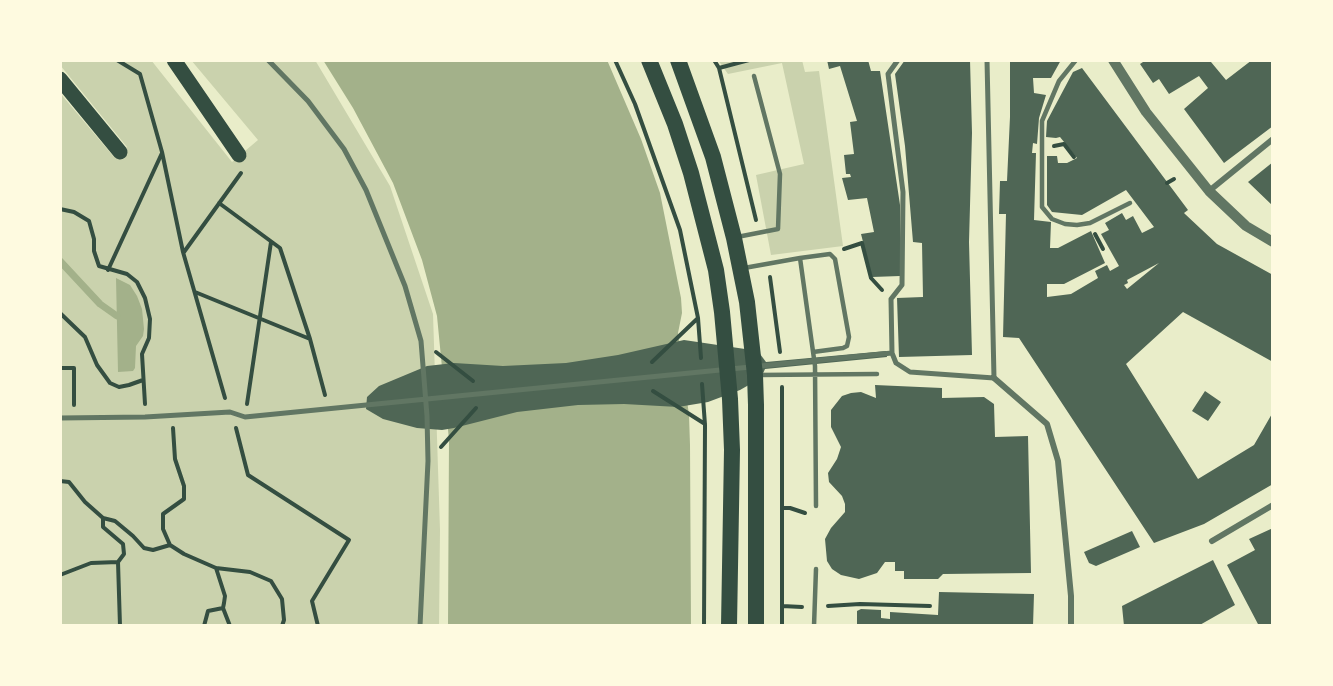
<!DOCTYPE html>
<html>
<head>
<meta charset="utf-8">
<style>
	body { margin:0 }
	#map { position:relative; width:1333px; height:686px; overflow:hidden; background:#e9edc9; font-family:Literata,serif }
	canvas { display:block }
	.frame { position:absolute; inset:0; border:62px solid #fefae0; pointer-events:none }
</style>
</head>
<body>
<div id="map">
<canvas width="1333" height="686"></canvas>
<div class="frame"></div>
</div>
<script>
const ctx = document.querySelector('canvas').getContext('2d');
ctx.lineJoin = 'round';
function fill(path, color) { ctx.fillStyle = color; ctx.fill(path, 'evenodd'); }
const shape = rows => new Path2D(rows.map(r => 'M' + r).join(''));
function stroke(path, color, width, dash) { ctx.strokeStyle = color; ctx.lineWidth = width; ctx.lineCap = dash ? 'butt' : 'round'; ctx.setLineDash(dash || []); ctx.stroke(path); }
const green = shape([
	[60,60,151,60,232,162,258,140,191,60,315,60,390,186,433,314,440,530,439,626,60,626,60,93,114,157,127,147,60,65],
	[718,60,802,60,805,72,819,71,843,246,771,255,756,175,804,164,782,63,728,74]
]);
const water = shape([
	[323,60,607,60,641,139,660,193,681,298,682,313,678,333,689,415,690,445,691,626,448,626,449,440,437,316,422,260,393,183,353,108],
	[116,278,130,285,137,296,142,309,144,329,143,336,136,346,135,368,133,371,118,372]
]);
const stream = shape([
	[60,261,100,304,117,316]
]);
const building = shape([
	[827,60,868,60,871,71,880,71,900,205,900,276,872,277,861,234,874,232,867,198,848,200,842,178,851,177,850,174,846,174,844,155,854,154,850,122,857,121,840,66,829,69],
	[905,60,970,60,972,133,969,242,972,355,899,357,897,298,923,297,922,243,913,242,905,146,895,74],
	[1010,60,1061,60,1051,78,1033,78,1034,93,1046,95,1039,118,1037,144,1033,143,1032,153,1036,153,1034,220,1051,222,1050,248,1058,248,1091,231,1105,263,1064,284,1047,284,1047,297,1071,294,1098,278,1095,271,1107,265,1110,271,1119,266,1101,234,1109,230,1105,223,1122,213,1126,220,1133,216,1142,233,1154,227,1126,190,1082,215,1052,212,1047,205,1047,156,1057,156,1058,163,1067,163,1077,158,1060,137,1056,138,1046,137,1047,121,1073,72,1082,68,1188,210,1184,213,1185,214,1217,244,1273,275,1273,362,1183,312,1126,364,1198,479,1254,445,1273,412,1273,484,1204,524,1154,543,1019,338,1003,337,1006,214,999,214,1000,181,1007,181,1010,117],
	[1159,263,1127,289,1124,285,1128,283,1127,280],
	[1142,60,1214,60,1211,62,1226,80,1252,60,1273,60,1273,126,1224,163,1184,109,1208,88,1199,76,1169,94,1159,79,1153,83,1140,64,1143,62],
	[1273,162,1273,206,1248,182],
	[684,340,745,349,760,354,766,362,886,351,887,357,765,369,761,378,740,390,708,402,678,407,624,404,578,405,517,412,454,428,442,430,417,428,383,419,366,409,367,397,379,386,427,366,454,363,503,366,566,363,618,355],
	[875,385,942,388,942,398,984,397,994,404,995,437,1028,436,1031,573,943,574,938,579,904,579,904,571,895,571,895,562,885,562,877,573,859,579,841,575,832,569,827,561,825,539,831,528,845,512,845,504,842,496,829,482,828,473,837,459,841,447,831,427,831,410,842,396,851,393,861,392,876,398],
	[1205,391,1221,402,1208,421,1192,411],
	[1273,528,1273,578,1271,579,1273,584,1273,626,1259,626,1227,565,1255,550,1249,539],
	[1132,531,1140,547,1096,566,1089,563,1084,552],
	[1213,560,1235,605,1198,626,1124,626,1122,606],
	[939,592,1034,594,1033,626,857,626,857,611,861,609,881,610,881,618,890,619,890,612,938,615]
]);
const path = shape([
	[117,60,140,74,162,152,183,252,225,398],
	[615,60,635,104,680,230,698,318,701,358],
	[714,60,719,68,756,220],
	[719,68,749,60],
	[1054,146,1064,144,1074,157],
	[1167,183,1174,179],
	[219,203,280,248,310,339,325,395],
	[60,209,74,212,89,221,94,239,94,251,99,266,127,274,137,282,145,298,150,319,149,338,142,354,145,404],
	[1095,234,1103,249],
	[844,249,862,243,871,278,882,290],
	[184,252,241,173],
	[108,270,162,153],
	[770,277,780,352],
	[195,292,310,339],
	[60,313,85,337,97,365,110,383,119,387,129,385,143,380],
	[436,352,473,381],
	[652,362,698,318],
	[60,368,74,368,74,405],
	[702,384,705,425,704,626],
	[653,391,705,424],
	[247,404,271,242],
	[173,428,175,459,184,486,184,499,163,514,163,529,170,545,184,554,216,568,250,572,271,581,282,599,284,620,282,626],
	[236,428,248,475,349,540,312,601,318,626],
	[441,447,476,408],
	[60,481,69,482,85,502,103,518,115,521,133,536,144,548,153,550,170,545],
	[783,508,790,508,805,513],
	[118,562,120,626],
	[60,575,91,563,118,562,124,554,123,544,103,527,103,518],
	[782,606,802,607],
	[828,606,860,604,930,606],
	[223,608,230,626],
	[204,626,208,611,223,608,224,603,225,596,216,568],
	[782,626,782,387]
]);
const service = shape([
	[1076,60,1059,81,1042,121,1042,207,1052,219,1065,224,1077,225,1090,223,1130,203],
	[737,237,778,229,780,174,754,76],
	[800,258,830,254,835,259,849,337,847,346,843,348,813,352],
	[744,268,800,258,815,366,816,506],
	[758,375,877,374],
	[814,626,816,569]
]);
const pedestrian = shape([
	[268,60,308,101,344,149,366,190,405,286,421,341,427,416,428,461,420,626],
	[898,60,888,74,903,192,902,285,891,299,892,353,896,363,910,372,994,378,987,60],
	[60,418,145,417,230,412,245,417,892,353]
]);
const minor = shape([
	[1209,191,1273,139],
	[994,378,1047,424,1058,461,1071,596,1071,626],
	[1212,541,1273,505]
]);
const tertiary = shape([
	[1113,60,1146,112,1209,191,1246,226,1273,242]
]);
const primary = shape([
	[174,60,239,155],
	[60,79,120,152]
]);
const trunk = shape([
	[649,60,675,124,691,173,716,270,722,312,730,399,732,450,729,626],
	[678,60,713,157,734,238,747,302,755,375,756,405,756,626]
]);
fill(green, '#cad2ad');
fill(water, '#a3b18a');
stroke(stream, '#a3b18a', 7);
fill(building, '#4f6655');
stroke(path, '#344e41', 4);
stroke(service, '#617663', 4.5);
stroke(pedestrian, '#617663', 5);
stroke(minor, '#617663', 6);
stroke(tertiary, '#617663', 10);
stroke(primary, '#344e41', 15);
stroke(trunk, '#344e41', 16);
</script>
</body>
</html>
